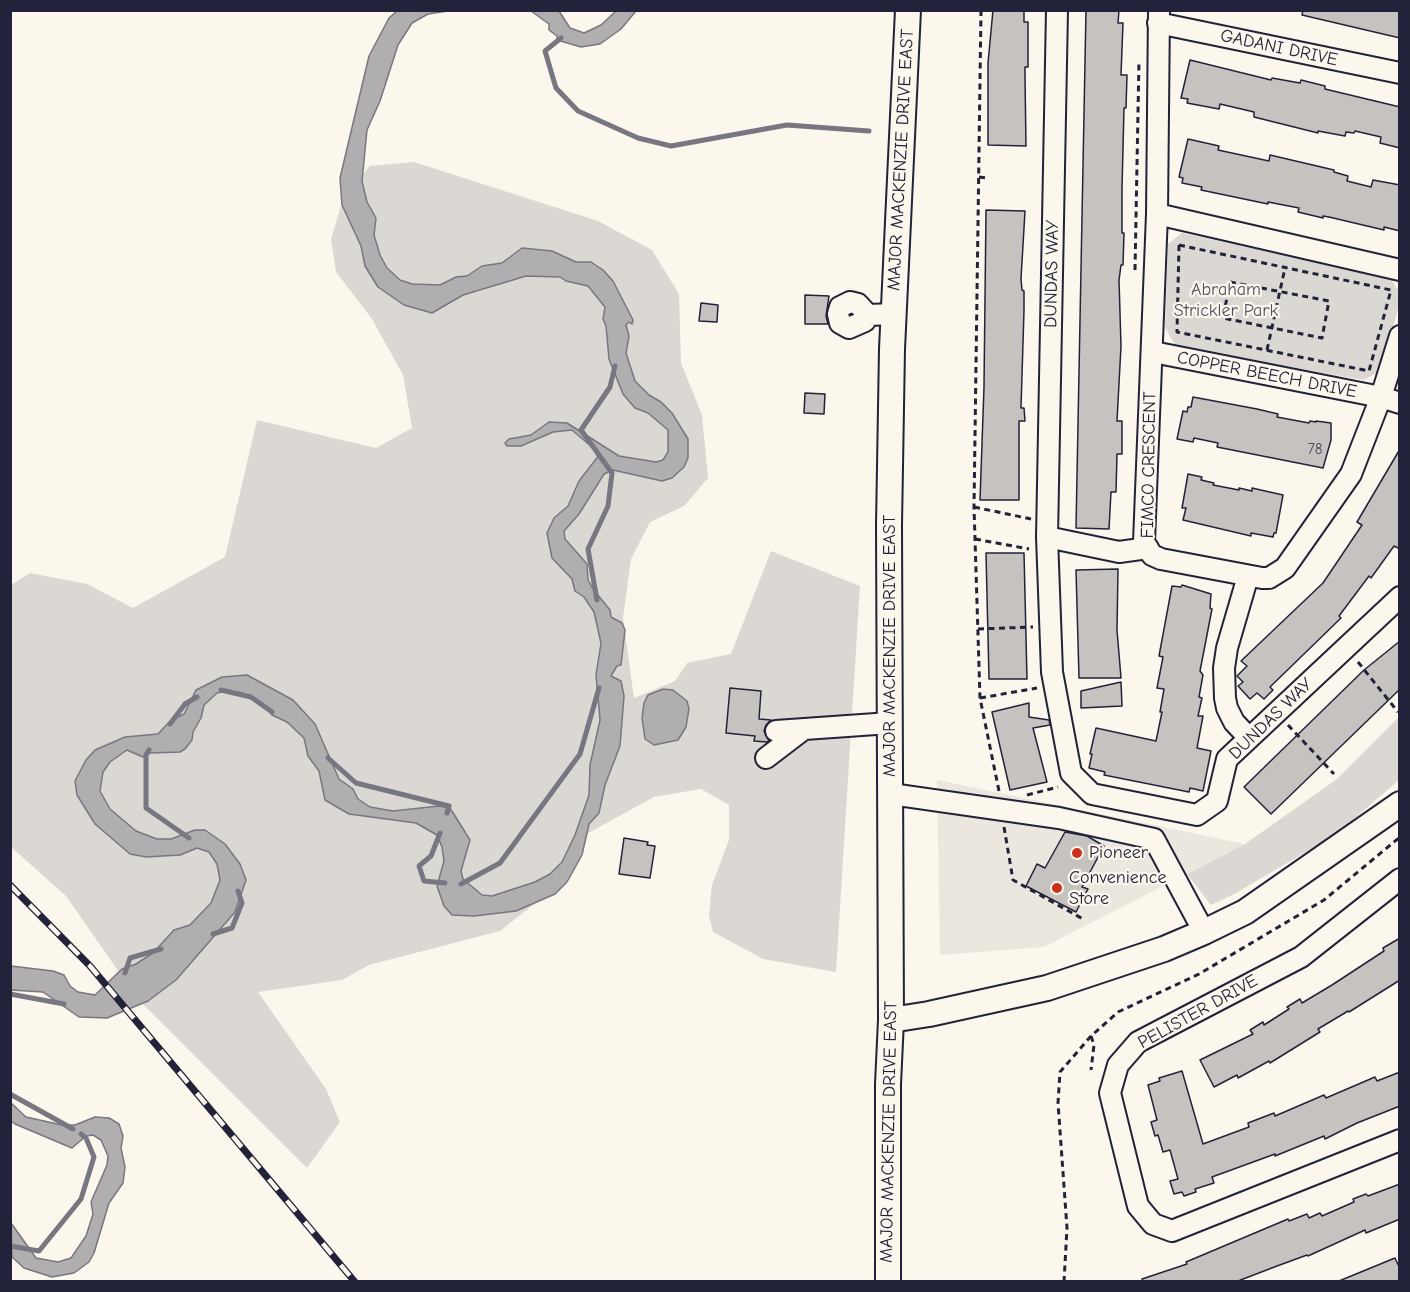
<!DOCTYPE html>
<html>
<head>
<meta charset="utf-8">
<style>
	body { margin:0 }
	#map { position:relative; width:1410px; height:1292px; overflow:hidden; background:#fbf7ec; font-family:"Comic Neue",sans-serif }
	canvas { display:block }
	.frame { position:absolute; inset:0; border:12px solid #22223b; pointer-events:none }
</style>
</head>
<body>
<div id="map">
<canvas width="1410" height="1292"></canvas>
<div class="frame"></div>
</div>
<script>
const ctx = document.querySelector('canvas').getContext('2d');
ctx.lineJoin = 'round';
function fill(path, color) { ctx.fillStyle = color; ctx.fill(path, 'evenodd'); }
const shape = rows => new Path2D(rows.map(r => 'M' + r).join(''));
function stroke(path, color, width, dash) { ctx.strokeStyle = color; ctx.lineWidth = width; ctx.lineCap = dash ? 'butt' : 'round'; ctx.setLineDash(dash || []); ctx.stroke(path); }
function drawText(font, color, halo, rows, align = 'center') {
  ctx.font = font + ' "Comic Neue",sans-serif'; ctx.lineWidth = 4.5; ctx.setLineDash([]); ctx.textBaseline = 'middle'; ctx.strokeStyle = halo; ctx.fillStyle = color; for (const [text, x, y, turn = 0] of rows) {
    ctx.save(); ctx.translate(x, y); ctx.rotate((+turn || 0) * Math.PI / 180); ctx.textAlign = isNaN(turn) ? turn : align; if (halo) ctx.strokeText(text, 0, 0); ctx.fillText(text, 0, 0); ctx.restore();
  }
}
const built = shape([
	[937,780,1245,844,1044,947,940,955]
]);
const green = shape([
	[414,162,598,221,652,250,679,294,681,363,702,415,708,478,684,506,650,522,631,559,623,618,634,698,675,681,687,663,731,654,771,551,860,586,836,972,763,959,713,932,709,915,712,885,729,840,729,805,701,789,654,797,581,837,547,894,500,931,369,965,342,980,258,992,326,1089,340,1122,307,1168,137,998,66,896,11,847,11,585,30,573,87,584,133,608,225,557,257,420,376,448,412,428,403,375,372,319,336,272,331,239,344,196,370,166],
	[1182,233,1391,279,1399,292,1399,304,1382,370,1364,380,1177,348,1165,328,1168,244],
	[1399,717,1399,780,1335,835,1236,893,1211,905,1187,874,1245,844,1337,779]
]);
const water = shape([
	[397,11,448,11,428,14,412,23,398,45,380,101,367,130,362,181,367,202,376,218,374,235,380,255,387,268,400,280,412,284,440,285,456,277,467,276,482,266,502,263,522,248,552,251,576,262,591,262,603,270,613,281,633,320,632,324,629,322,626,325,629,336,626,353,635,381,649,395,661,402,672,413,688,439,688,458,684,467,672,478,662,481,613,470,604,474,579,514,564,531,565,539,587,564,588,580,593,589,610,610,611,617,622,623,625,630,621,665,617,666,611,676,621,681,624,696,620,746,605,785,599,813,589,824,582,855,567,882,555,894,516,911,474,916,452,915,444,906,437,886,444,861,442,847,437,835,416,823,349,814,325,800,319,771,308,756,304,738,287,722,272,715,263,704,242,693,228,691,217,693,204,705,201,718,193,732,192,740,185,749,180,752,150,753,143,757,127,750,110,762,103,772,100,791,110,809,136,831,157,839,171,839,195,830,205,830,225,844,240,864,246,880,235,912,176,980,148,1001,107,1018,79,1017,43,992,11,990,11,966,53,971,64,975,70,986,78,992,95,995,122,969,136,964,153,953,174,930,190,925,211,903,220,880,217,864,209,852,197,848,180,855,146,857,130,854,95,824,77,795,75,781,86,760,95,750,125,737,158,734,171,720,184,714,196,690,222,677,247,675,293,700,315,724,339,779,353,789,358,799,370,807,393,811,439,806,450,808,470,840,461,871,463,879,482,895,492,896,535,882,550,874,562,862,575,835,589,795,590,765,600,720,596,675,601,643,594,612,584,597,575,591,572,579,552,558,547,533,554,518,568,506,579,481,600,454,572,430,553,432,521,446,507,446,505,443,509,439,531,435,549,422,567,423,619,456,656,462,663,460,668,452,668,430,648,413,635,408,623,394,609,359,606,326,603,319,605,307,588,286,566,281,560,277,526,276,463,295,432,313,404,305,378,287,365,266,361,246,342,205,340,178,369,56,389,18,397,11],
	[531,11,559,11,570,28,584,33,601,25,616,11,636,11,621,29,600,44,581,47,557,40,557,36,549,30,549,24,531,11],
	[663,689,673,690,687,701,689,709,686,727,678,740,654,745,645,739,642,718,644,703,648,695,663,689],
	[11,1103,26,1117,62,1125,75,1125,95,1117,109,1118,119,1124,123,1136,121,1148,125,1167,123,1183,109,1203,94,1253,89,1262,74,1273,52,1277,24,1268,12,1257,11,1223,36,1258,58,1262,71,1258,86,1236,93,1214,91,1202,107,1165,108,1156,101,1140,93,1135,86,1136,72,1148,15,1124,11,1121,11,1103]
]);
const stream = shape([
	[561,38,545,51,556,88,578,111,638,138,671,146,787,125,869,131],
	[597,600,588,549,608,506,612,473,581,430,610,387,615,366],
	[221,690,251,697,272,712],
	[170,724,185,704,197,697],
	[149,750,146,755,146,808,189,838],
	[328,758,356,783,449,806,447,813],
	[440,833,431,856,419,866,424,881,445,883],
	[461,884,500,863,580,754,599,688],
	[213,934,232,928,242,903,238,891],
	[125,973,130,958,161,949],
	[10,994,64,1004],
	[10,1094,73,1129],
	[10,1246,39,1251,81,1199,94,1157,86,1138,81,1134]
]);
const building = shape([
	[993,10,1024,10,1024,22,1028,22,1028,67,1025,67,1025,78,1026,146,988,145,988,63,993,10],
	[1086,10,1119,10,1118,23,1123,23,1121,75,1127,75,1126,108,1124,108,1122,188,1122,233,1124,233,1123,265,1121,265,1119,280,1121,346,1117,421,1122,421,1122,454,1117,454,1116,492,1111,492,1109,529,1076,528,1086,10],
	[1303,10,1400,10,1400,38,1302,15,1303,10],
	[1190,60,1271,80,1272,78,1300,83,1301,80,1325,86,1325,89,1400,107,1400,148,1380,143,1381,137,1355,131,1354,133,1346,132,1345,136,1318,131,1318,133,1254,117,1254,112,1220,104,1219,109,1187,103,1188,99,1181,98,1190,60],
	[1188,139,1219,146,1218,150,1269,161,1270,155,1334,170,1334,172,1348,176,1347,181,1371,187,1373,180,1400,185,1400,231,1384,227,1384,230,1329,217,1323,216,1323,218,1298,212,1299,208,1268,202,1268,204,1201,190,1202,187,1182,183,1183,178,1179,177,1188,139],
	[986,210,1025,211,1021,279,1022,290,1024,291,1024,310,1021,408,1024,408,1025,421,1019,421,1019,500,980,500,984,387,986,210],
	[805,295,829,296,826,316,828,324,805,324,805,295],
	[701,303,718,305,717,322,699,321,701,303],
	[805,393,825,394,824,414,804,413,805,393],
	[1193,397,1257,409,1278,414,1277,417,1309,423,1310,421,1316,422,1316,421,1331,423,1331,440,1323,468,1217,447,1218,443,1194,438,1193,442,1177,439,1183,411,1187,412,1188,407,1191,407,1193,397],
	[1400,449,1400,549,1394,546,1371,578,1369,576,1339,616,1341,618,1270,687,1273,690,1264,699,1257,693,1250,699,1238,686,1243,682,1237,676,1247,666,1241,661,1323,583,1362,525,1357,522,1400,449],
	[1188,474,1202,477,1201,480,1214,483,1213,485,1239,490,1239,488,1252,491,1252,488,1283,495,1276,533,1274,533,1273,537,1251,533,1251,536,1183,520,1186,508,1182,508,1188,474],
	[986,553,1024,553,1027,679,989,679,986,553],
	[1118,569,1117,630,1121,678,1079,678,1076,570,1118,569],
	[1182,585,1211,594,1210,608,1212,609,1200,671,1203,675,1199,697,1202,698,1198,716,1203,716,1197,748,1211,751,1203,791,1190,788,1189,792,1104,775,1105,772,1089,768,1092,754,1090,754,1096,728,1156,741,1162,712,1160,712,1164,689,1157,688,1163,657,1159,656,1172,586,1181,587,1182,585],
	[1400,641,1400,689,1271,814,1244,787,1364,670,1400,641],
	[1121,682,1122,706,1081,708,1081,691,1121,682],
	[730,688,761,691,759,719,771,720,766,725,764,731,769,741,767,742,754,741,755,736,726,733,730,688],
	[1029,703,1029,717,1049,720,1050,725,1033,728,1047,782,1010,790,992,712,1029,703],
	[1065,832,1087,836,1104,846,1082,887,1088,889,1076,912,1026,886,1037,864,1045,868,1065,832],
	[624,838,648,842,647,845,655,846,650,878,619,874,624,838],
	[1400,938,1400,980,1349,1012,1348,1011,1318,1029,1320,1032,1270,1063,1269,1061,1238,1078,1237,1075,1214,1087,1200,1060,1253,1034,1250,1030,1263,1022,1264,1025,1289,1009,1287,1007,1300,999,1302,1003,1332,985,1384,951,1383,948,1400,938],
	[1182,1071,1203,1144,1249,1127,1248,1123,1274,1113,1275,1116,1324,1095,1326,1098,1375,1077,1377,1081,1400,1072,1400,1106,1357,1123,1325,1139,1324,1136,1275,1156,1275,1154,1212,1177,1214,1183,1195,1189,1196,1192,1184,1196,1182,1192,1174,1194,1170,1181,1178,1179,1170,1150,1163,1152,1158,1135,1155,1136,1151,1122,1157,1120,1148,1085,1160,1081,1159,1078,1182,1071],
	[1400,1184,1400,1219,1366,1233,1365,1230,1308,1256,1307,1255,1277,1266,1238,1281,1143,1281,1142,1279,1187,1264,1186,1262,1288,1219,1289,1221,1307,1214,1309,1218,1320,1213,1322,1216,1354,1202,1353,1199,1366,1194,1368,1196,1400,1184],
	[1395,1258,1400,1269,1400,1281,1339,1281,1395,1258]
]);
const path = shape([
	[981,10,974,507,980,698,999,791],
	[979,177,986,178],
	[1179,245,1391,290,1369,371,1177,332,1179,245],
	[1135,270,1139,60],
	[1230,282,1329,301,1322,338,1223,318,1230,282],
	[1267,350,1285,268],
	[974,507,1031,519],
	[975,539,1029,549],
	[978,629,1033,627],
	[1358,662,1398,712],
	[980,698,1037,688],
	[1288,725,1334,774],
	[1027,795,1058,787],
	[1004,827,1013,880,1083,919],
	[1091,1036,1094,1045,1091,1070],
	[1064,1282,1067,1228,1058,1103,1060,1072,1091,1036,1118,1012,1199,974,1324,900,1400,837]
]);
const minor = shape([
	[1057,10,1047,537,1119,552,1148,548],
	[1159,10,1157,214,1144,542,1152,555,1161,559,1262,578,1269,578,1285,568,1351,474,1381,397,1400,336],
	[1158,23,1400,73],
	[1157,214,1400,270],
	[868,315,865,321,849,328,840,323,838,314,840,307,850,302,858,304,868,315,894,314],
	[1153,352,1381,397,1400,403],
	[1047,537,1052,672,1071,773,1092,794,1197,815,1217,801,1227,759,1400,597],
	[1248,576,1227,648,1224,668,1225,698,1227,708,1234,722,1249,738],
	[776,731,890,723],
	[766,758,804,729],
	[891,794,1059,818,1154,839,1204,932],
	[1400,879,1301,957,1138,1042,1118,1065,1110,1093,1138,1206,1153,1224,1172,1231,1400,1140]
]);
const major = shape([
	[891,1020,929,1014,1047,988,1164,949,1204,932,1245,912,1400,804],
	[888,1282,888,1084,891,1020,889,525,892,349,908,10]
]);
const rail = shape([
	[10,885,90,966,355,1282]
]);
const markers = [
	[1077,853,6,"#c8321e"],
	[1057,888,6,"#c8321e"]
];
const numberNames = [
	["78",1315,450]
];
const streetNames = [
	["GADANI DRIVE",1279,48,12],
	["MAJOR MACKENZIE DRIVE EAST",901,160,-87],
	["DUNDAS WAY",1052,274,-89],
	["COPPER BEECH DRIVE",1267,375,11],
	["FIMCO CRESCENT",1149,465,-89],
	["MAJOR MACKENZIE DRIVE EAST",890,646,-90],
	["DUNDAS WAY",1271,719,-44],
	["PELISTER DRIVE",1198,1012,-29],
	["MAJOR MACKENZIE DRIVE EAST",889,1132,-89]
];
const parkNames = [
	["Abraham",1226,290],
	["Strickler Park",1226,311]
];
const poiNames = [
	["Pioneer",1089,853],
	["Convenience",1069,878],
	["Store",1069,899]
];
fill(built, '#ebe7df');
fill(green, '#dbd8d3');
fill(water, '#b1aeb0');
stroke(water, '#787681', 1.5);
stroke(stream, '#787681', 5);
fill(building, '#c6c2c0');
stroke(building, '#22223b', 1.5);
stroke(minor, '#22223b', 24);
stroke(major, '#22223b', 28);
stroke(path, '#22223b', 3, [6, 4.5]);
stroke(minor, '#fbf7ec', 20);
stroke(major, '#fbf7ec', 24);
stroke(rail, '#22223b', 7);
stroke(rail, '#fbf7ec', 4.5, [14]);
for (const [x, y, r, color] of markers) { const dot = new Path2D(); dot.arc(x, y, r, 0, 2 * Math.PI); ctx.fillStyle = color; ctx.fill(dot); stroke(dot, '#fbf7ec', 2); }
drawText('15px', '#4b4a5c', null, numberNames);
drawText('18px', '#22223b', '#fbf7ec', streetNames);
drawText('18px', '#505061', '#fbf7ec', parkNames);
drawText('18px', '#22223b', '#fbf7ec', poiNames, 'left');
</script>
</body>
</html>
